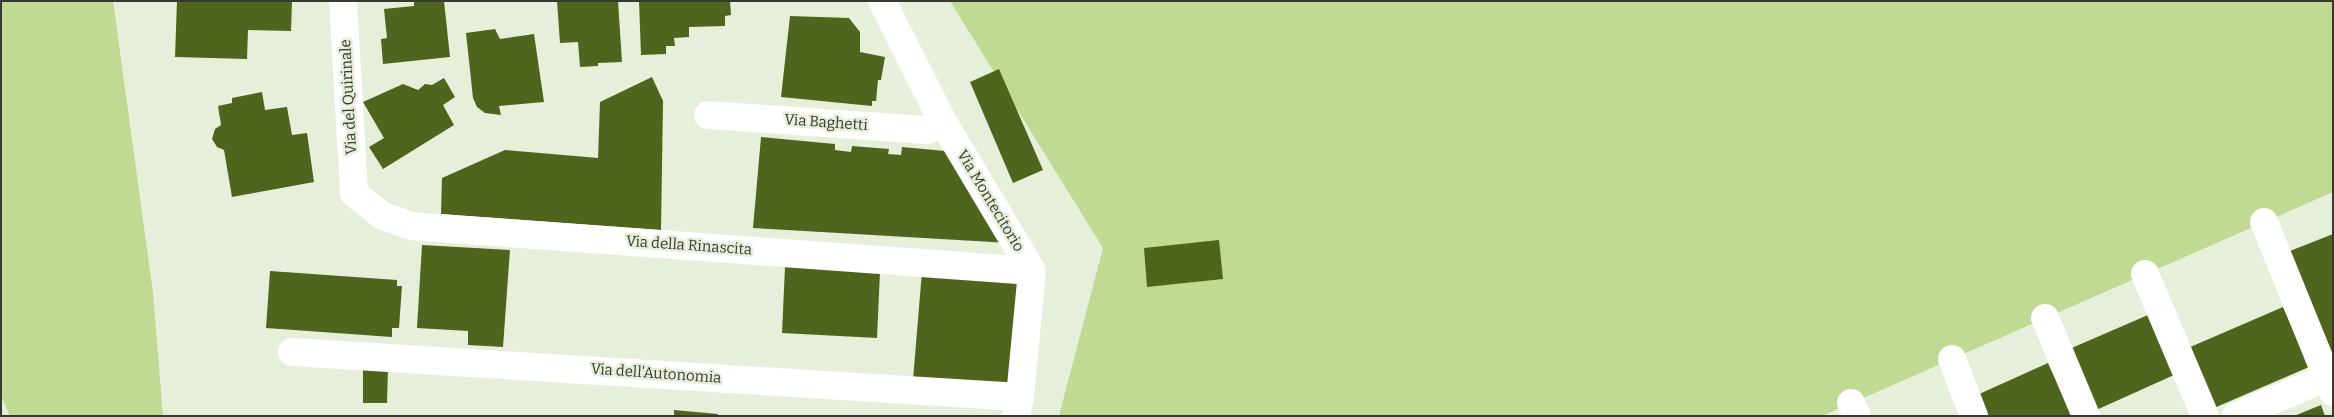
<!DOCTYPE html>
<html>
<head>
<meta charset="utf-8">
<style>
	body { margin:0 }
	#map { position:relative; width:2334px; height:417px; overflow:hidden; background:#e6efd9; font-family:Bitter,serif }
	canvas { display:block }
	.frame { position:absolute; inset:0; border:2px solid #363a31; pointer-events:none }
</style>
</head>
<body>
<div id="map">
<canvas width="2334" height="417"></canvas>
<div class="frame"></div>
</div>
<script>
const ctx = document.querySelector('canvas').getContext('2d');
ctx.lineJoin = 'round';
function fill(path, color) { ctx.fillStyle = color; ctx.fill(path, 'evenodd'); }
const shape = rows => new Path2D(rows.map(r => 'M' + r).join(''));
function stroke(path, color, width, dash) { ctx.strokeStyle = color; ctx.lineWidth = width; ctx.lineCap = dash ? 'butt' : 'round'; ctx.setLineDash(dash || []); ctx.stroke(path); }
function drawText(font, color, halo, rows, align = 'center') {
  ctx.font = font + ' Bitter,serif'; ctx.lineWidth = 5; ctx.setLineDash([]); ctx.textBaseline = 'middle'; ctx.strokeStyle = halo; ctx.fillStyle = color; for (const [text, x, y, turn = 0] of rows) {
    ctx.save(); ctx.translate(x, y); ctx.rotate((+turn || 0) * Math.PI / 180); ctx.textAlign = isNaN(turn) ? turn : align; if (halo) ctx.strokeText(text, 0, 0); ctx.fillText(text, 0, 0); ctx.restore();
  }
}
const green = shape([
	[1,1,113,1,153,293,163,416,10,416,1,395],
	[950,1,2333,1,2333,192,1822,416,1059,416,1103,248]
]);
const building = shape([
	[177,1,292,1,291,31,248,30,247,59,175,57],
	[414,1,444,1,450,57,383,64,381,39,387,38,384,9,414,6],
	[557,1,618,1,622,62,598,63,598,66,580,67,578,42,560,43],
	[639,1,730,1,731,15,725,16,725,26,689,27,689,37,674,38,675,46,666,46,666,54,641,55],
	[790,16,849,18,860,32,860,52,885,57,881,80,878,80,876,101,872,101,872,106,781,97],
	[495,29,500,39,534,34,544,102,499,106,501,115,485,113,477,107,473,98,466,33],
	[999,69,1043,170,1013,183,970,82],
	[652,77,663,101,661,230,441,214,442,178,505,150,598,158,600,102],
	[444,78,455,97,443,105,454,125,383,169,369,147,384,138,363,102,403,84,418,90,425,84,432,85],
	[262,92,265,110,287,107,292,135,307,133,314,182,232,197,224,150,217,147,212,139,215,129,221,125,218,106,232,103,232,98],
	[761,137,835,144,835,150,851,152,852,146,889,149,888,154,901,155,902,147,956,152,1009,243,753,228],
	[2333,234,2333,360,2285,253],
	[1219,240,1223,279,1147,287,1144,248],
	[422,245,510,250,503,347,468,345,468,331,417,328],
	[785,267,880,272,877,338,782,333],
	[270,271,397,280,397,286,402,286,399,328,392,328,392,337,266,328],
	[922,271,1024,279,1014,389,913,380],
	[2283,307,2309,367,2214,408,2188,348],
	[2148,315,2174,375,2094,411,2067,350],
	[2048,363,2072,416,1986,416,1977,395],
	[363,367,388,368,387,403,363,403],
	[2321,405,2325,416,2294,416],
	[674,410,718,414,718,416,674,416]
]);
const minor = shape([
	[343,1,354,193,381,215,411,226,1032,271],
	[882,1,943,122,1032,271,1020,397,1016,416],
	[708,115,927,130,943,122],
	[2264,222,2333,392],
	[2145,274,2205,416],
	[2045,318,2086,416],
	[292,352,1020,397],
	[1952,359,1974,416],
	[1851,403,1857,416],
	[2236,416,2333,375]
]);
const streetNames = [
	["Via del Quirinale",349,97,-93],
	["Via Baghetti",826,123,4],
	["Via Montecitorio",990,201,59],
	["Via della Rinascita",689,246,4],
	["Via dell'Autonomia",656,374,4]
];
fill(green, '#c0d993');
fill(building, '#4f651e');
stroke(minor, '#fff', 28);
drawText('15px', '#363a31', '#e6efd9', streetNames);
</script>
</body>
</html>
